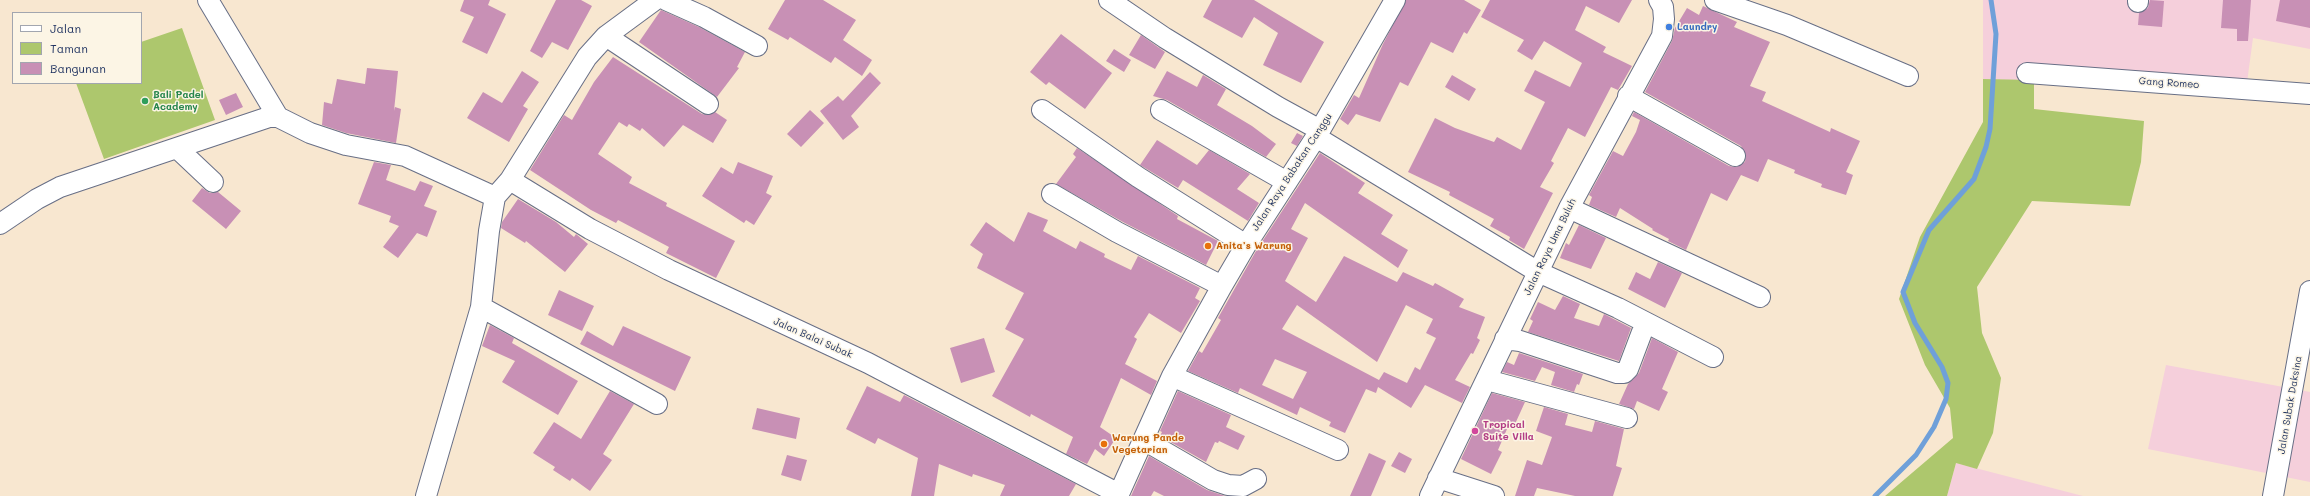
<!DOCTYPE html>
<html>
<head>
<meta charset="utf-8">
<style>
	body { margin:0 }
	#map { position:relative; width:2310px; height:496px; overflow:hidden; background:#f8e7d0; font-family:Mali,sans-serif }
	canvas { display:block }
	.legend { position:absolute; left:12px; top:12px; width:130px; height:72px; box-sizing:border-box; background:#fcf5e5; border:1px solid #a2a6af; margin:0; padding:5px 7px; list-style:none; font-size:12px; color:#1b2f5e }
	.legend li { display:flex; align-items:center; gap:8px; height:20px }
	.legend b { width:20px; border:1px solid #a2a6af }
</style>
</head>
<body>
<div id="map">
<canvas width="2310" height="496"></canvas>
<ul class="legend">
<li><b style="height:5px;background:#fff"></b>Jalan</li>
<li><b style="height:11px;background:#adc76d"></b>Taman</li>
<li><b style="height:11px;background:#c890b5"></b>Bangunan</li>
</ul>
</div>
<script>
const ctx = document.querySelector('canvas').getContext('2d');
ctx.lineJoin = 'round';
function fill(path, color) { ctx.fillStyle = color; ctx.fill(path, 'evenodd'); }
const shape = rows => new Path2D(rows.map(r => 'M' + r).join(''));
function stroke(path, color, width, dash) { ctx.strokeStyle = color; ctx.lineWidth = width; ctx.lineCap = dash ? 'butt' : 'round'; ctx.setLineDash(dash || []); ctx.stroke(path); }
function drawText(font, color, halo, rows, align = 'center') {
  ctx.font = font + ' Mali,sans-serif'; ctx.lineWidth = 3; ctx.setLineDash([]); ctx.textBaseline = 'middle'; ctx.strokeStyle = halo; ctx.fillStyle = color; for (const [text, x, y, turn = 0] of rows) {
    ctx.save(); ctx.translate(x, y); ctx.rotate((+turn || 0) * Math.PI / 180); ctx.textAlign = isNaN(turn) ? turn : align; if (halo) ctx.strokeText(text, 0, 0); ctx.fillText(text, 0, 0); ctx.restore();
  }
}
const built = shape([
	[1983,0,2310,0,2310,49,2253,38,2246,90,1983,79],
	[2166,365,2310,392,2310,482,2148,449],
	[1956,463,2083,496,1947,496]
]);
const green = shape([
	[182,28,215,120,104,159,76,83,141,83,141,42],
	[1983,79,2034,80,2034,109,2144,121,2141,162,2130,206,2032,201,1977,287,1982,333,2001,378,1993,433,1977,469,1956,463,1947,496,1885,496,1953,438,1950,408,1925,365,1899,299,1920,237,1983,122]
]);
const stream = shape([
	[1875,496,1916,455,1934,427,1946,399,1948,383,1942,367,1915,323,1903,292,1929,230,1974,179,1986,147,1990,129,1996,34,1991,0]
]);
const building = shape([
	[464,0,490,0,488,5,506,14,487,54,462,42,474,17,460,11],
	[556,0,581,0,592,6,568,50,552,42,542,58,530,51],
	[785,0,823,0,856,20,843,40,872,60,862,76,835,57,831,63,790,37,788,40,768,29],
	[1212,0,1254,0,1324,42,1301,83,1263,65,1278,33,1254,17,1242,38,1203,17],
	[1406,0,1464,0,1481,10,1467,34,1464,32,1453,53,1431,42,1408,86,1400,82,1380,122,1356,114,1348,125,1340,119,1354,95,1359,98,1383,44],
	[1490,0,1632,0,1619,23,1586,6,1575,30,1606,47,1603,52,1632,66,1618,90,1611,87,1585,137,1568,128,1551,161,1554,163,1540,187,1553,193,1524,249,1509,240,1510,237,1490,226,1494,219,1449,195,1450,192,1408,172,1435,118,1455,128,1494,142,1497,137,1521,150,1545,102,1524,91,1535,70,1570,87,1582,63,1544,41,1532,60,1517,51,1524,40,1481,17],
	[2150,0,2164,1,2162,27,2138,25,2139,13,2148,8],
	[2223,0,2251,0,2248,41,2237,41,2237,29,2221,28],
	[2280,0,2310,0,2310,28,2276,21],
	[1703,6,1737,22,1734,27,1770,42,1750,86,1766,92,1762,101,1830,132,1831,128,1860,141,1846,172,1853,175,1846,195,1821,187,1822,184,1794,173,1795,170,1768,159,1758,182,1741,175,1727,201,1711,193,1686,250,1668,241,1669,239,1652,230,1653,229,1620,208,1616,217,1589,205,1592,197,1589,195,1613,151,1623,156,1636,132,1640,120,1632,116,1634,112,1729,166,1736,167,1745,162,1746,155,1741,146,1645,92,1672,41,1675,28,1687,8,1699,15],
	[661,10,699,27,745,52,737,67,739,68,717,97,639,42],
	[1061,34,1112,73,1085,109,1049,82,1046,85,1030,72],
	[1141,35,1165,52,1155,69,1129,55],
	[1114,49,1131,60,1124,72,1106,61],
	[613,57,702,114,708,115,715,112,727,120,713,143,683,125,664,147,642,128,640,131,629,124,627,127,619,122,598,154,632,177,629,183,667,203,666,206,735,241,716,278,666,253,669,247,618,220,616,223,591,210,530,170,564,115,572,120,594,82],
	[367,68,398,71,394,111,395,107,401,109,396,143,346,133,322,125,324,102,332,104,337,79,365,84],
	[522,71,539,82,523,106,528,109,509,142,467,118,483,92,502,103],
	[1167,71,1197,87,1203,75,1226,89,1217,105,1252,126,1276,144,1266,157,1167,100,1153,96],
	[870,72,881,83,851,116,859,127,843,140,820,111,838,96,843,101],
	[1452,75,1476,89,1469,101,1445,87],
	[236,93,243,107,226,115,219,100],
	[810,110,824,123,801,147,787,134],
	[1297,133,1303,136,1297,146,1291,143],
	[1157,140,1197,165,1209,150,1250,174,1237,189,1259,203,1248,221,1183,180,1178,188,1140,165],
	[1077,148,1178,216,1177,219,1218,241,1206,265,1123,222,1056,184,1076,157,1073,154],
	[1320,153,1365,183,1358,193,1393,215,1381,234,1408,250,1398,268,1305,203,1291,229,1308,238,1285,281,1316,302,1344,256,1397,282,1403,272,1433,286,1435,283,1464,299,1459,307,1485,317,1477,338,1480,340,1473,354,1471,353,1455,380,1470,387,1462,403,1425,385,1411,408,1378,387,1376,393,1366,389,1345,433,1329,426,1331,422,1300,407,1297,415,1240,388,1238,393,1188,371,1199,351,1202,353,1221,320,1218,318,1256,251],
	[1297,305,1377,362,1406,305,1433,319,1426,333,1436,338,1420,370,1415,367,1407,383,1384,372,1379,380,1282,329],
	[1275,359,1307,372,1293,399,1262,385],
	[374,162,391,165,386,180,415,191,420,181,433,186,424,206,437,211,427,237,417,233,398,258,383,247,399,226,389,222,391,216,358,204],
	[738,162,773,176,766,193,772,196,754,225,746,220,744,223,702,196,721,167,733,174],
	[202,188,210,193,218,192,241,211,226,229,192,201],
	[518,199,556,222,574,237,576,234,588,244,565,272,526,241,525,243,501,228,502,222],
	[1028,212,1048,220,1043,231,1076,249,1080,241,1105,254,1104,257,1131,270,1138,256,1200,288,1195,298,1200,301,1181,333,1149,313,1134,337,1137,339,1125,364,1157,381,1151,395,1121,378,1100,427,1116,438,1104,456,1095,449,1087,464,1066,454,1073,437,1031,414,1030,417,992,396,1024,339,1005,329,1024,293,977,268,983,254,970,245,986,222,1014,242],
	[1579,225,1606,238,1591,269,1560,258,1566,243,1569,245],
	[1658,262,1682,273,1665,308,1628,289,1636,272,1650,279],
	[559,290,594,306,582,331,548,315],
	[1563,296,1580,304,1574,318,1599,326,1604,314,1631,328,1619,361,1528,332,1533,321,1530,319,1538,302,1555,310],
	[490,325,514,338,512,343,578,381,558,415,502,382,515,361,482,346],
	[623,326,691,357,675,391,580,344,587,331,613,346],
	[984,338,995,372,961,383,950,348],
	[1652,338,1678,352,1662,389,1668,392,1659,411,1637,401,1634,409,1619,404,1628,384,1639,373],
	[1519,353,1583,374,1579,385,1577,384,1574,392,1551,385,1555,372,1542,367,1535,381,1502,372,1507,362,1514,365],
	[867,386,900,402,904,395,1076,484,1069,496,1000,496,1005,485,973,474,972,477,939,464,934,496,911,496,918,458,878,438,875,444,846,429],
	[610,391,634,404,603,454,612,460,590,491,572,478,570,481,553,470,555,467,533,453,554,422,581,439],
	[1178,391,1231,415,1226,427,1245,436,1238,450,1219,441,1218,443,1215,442,1206,462,1160,436,1162,432,1160,431],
	[1492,393,1525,402,1515,424,1510,422,1498,450,1502,452,1491,474,1461,459],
	[1544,407,1568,414,1565,425,1592,432,1595,421,1624,429,1616,466,1622,468,1613,496,1575,496,1537,488,1534,496,1515,496,1527,460,1542,465,1552,437,1536,431],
	[757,408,800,418,796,439,752,429],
	[1399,452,1412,459,1405,473,1391,466],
	[1369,453,1386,461,1371,496,1350,496],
	[787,455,807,460,801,481,781,475],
	[1149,456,1207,490,1225,496,1164,496,1154,491,1151,496,1131,496]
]);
const minor = shape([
	[208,0,278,117],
	[666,0,704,17,757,46],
	[1109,0,1165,38,1278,107,1320,130],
	[1715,0,1787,25,1908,76],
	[2138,0,2138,2],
	[606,36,708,104],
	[2027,73,2310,94],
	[1628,96,1735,156],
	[1042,110,1138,177,1246,245],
	[1161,110,1287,182],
	[1316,137,1538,272,1618,308,1713,357],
	[178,149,213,182],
	[510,180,590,229,669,270,868,363,1119,494],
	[1052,194,1117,232,1222,286],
	[1569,208,1760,297],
	[0,224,37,199,60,187,269,117,278,117,310,133,346,145,405,156,495,197],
	[481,307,657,404],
	[1505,339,1520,341,1617,373,1624,373,1628,369,1642,332],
	[1172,376,1338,450],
	[1487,380,1627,418],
	[1144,440,1213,480,1228,485,1243,486,1256,479],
	[1438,478,1494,496],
	[426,496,481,307,489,231,495,197,510,180,587,57,606,36,655,0],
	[1118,496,1172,376,1222,286,1246,245,1316,137,1395,0],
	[1430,496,1569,208,1662,36,1664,19,1663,7,1659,0],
	[2273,496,2310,291]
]);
const markers = [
	[1669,27,4,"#3f7fe0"],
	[145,101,4,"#2e9e5b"],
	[1208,246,4,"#e8710a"],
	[1475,431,4,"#d1479c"],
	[1104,444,4,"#e8710a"]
];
const shopNames = [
	["Laundry",1677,27]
];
const streetNames = [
	["Gang Romeo",2169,83,4],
	["Jalan Raya Babakan Canggu",1292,172,-57],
	["Jalan Raya Uma Buluh",1550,247,-64],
	["Jalan Balai Subak",813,338,24],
	["Jalan Subak Daksina",2290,405,-80]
];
const leisureNames = [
	["Bali Padel",153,95],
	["Academy",153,107]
];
const foodNames = [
	["Anita’s Warung",1216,246],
	["Warung Pande",1112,438],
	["Vegetarian",1112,450]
];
const hotelNames = [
	["Tropical",1483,425],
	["Suite Villa",1483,437]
];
fill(built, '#f5cfdb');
fill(green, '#adc76d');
stroke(stream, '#6fa0d9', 5);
fill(building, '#c890b5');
stroke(minor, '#686f86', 22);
stroke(minor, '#fff', 20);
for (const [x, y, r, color] of markers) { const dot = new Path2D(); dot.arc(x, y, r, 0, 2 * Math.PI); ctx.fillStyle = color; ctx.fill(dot); stroke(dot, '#fcf5e5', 1.5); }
drawText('bold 10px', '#366cbe', '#fcf5e5', shopNames, 'left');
drawText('10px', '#1b2f5e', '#fcf5e5', streetNames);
drawText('bold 10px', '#27864d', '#fcf5e5', leisureNames, 'left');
drawText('bold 10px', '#c56008', '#fcf5e5', foodNames, 'left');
drawText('bold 10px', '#b23c85', '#fcf5e5', hotelNames, 'left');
</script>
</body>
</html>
